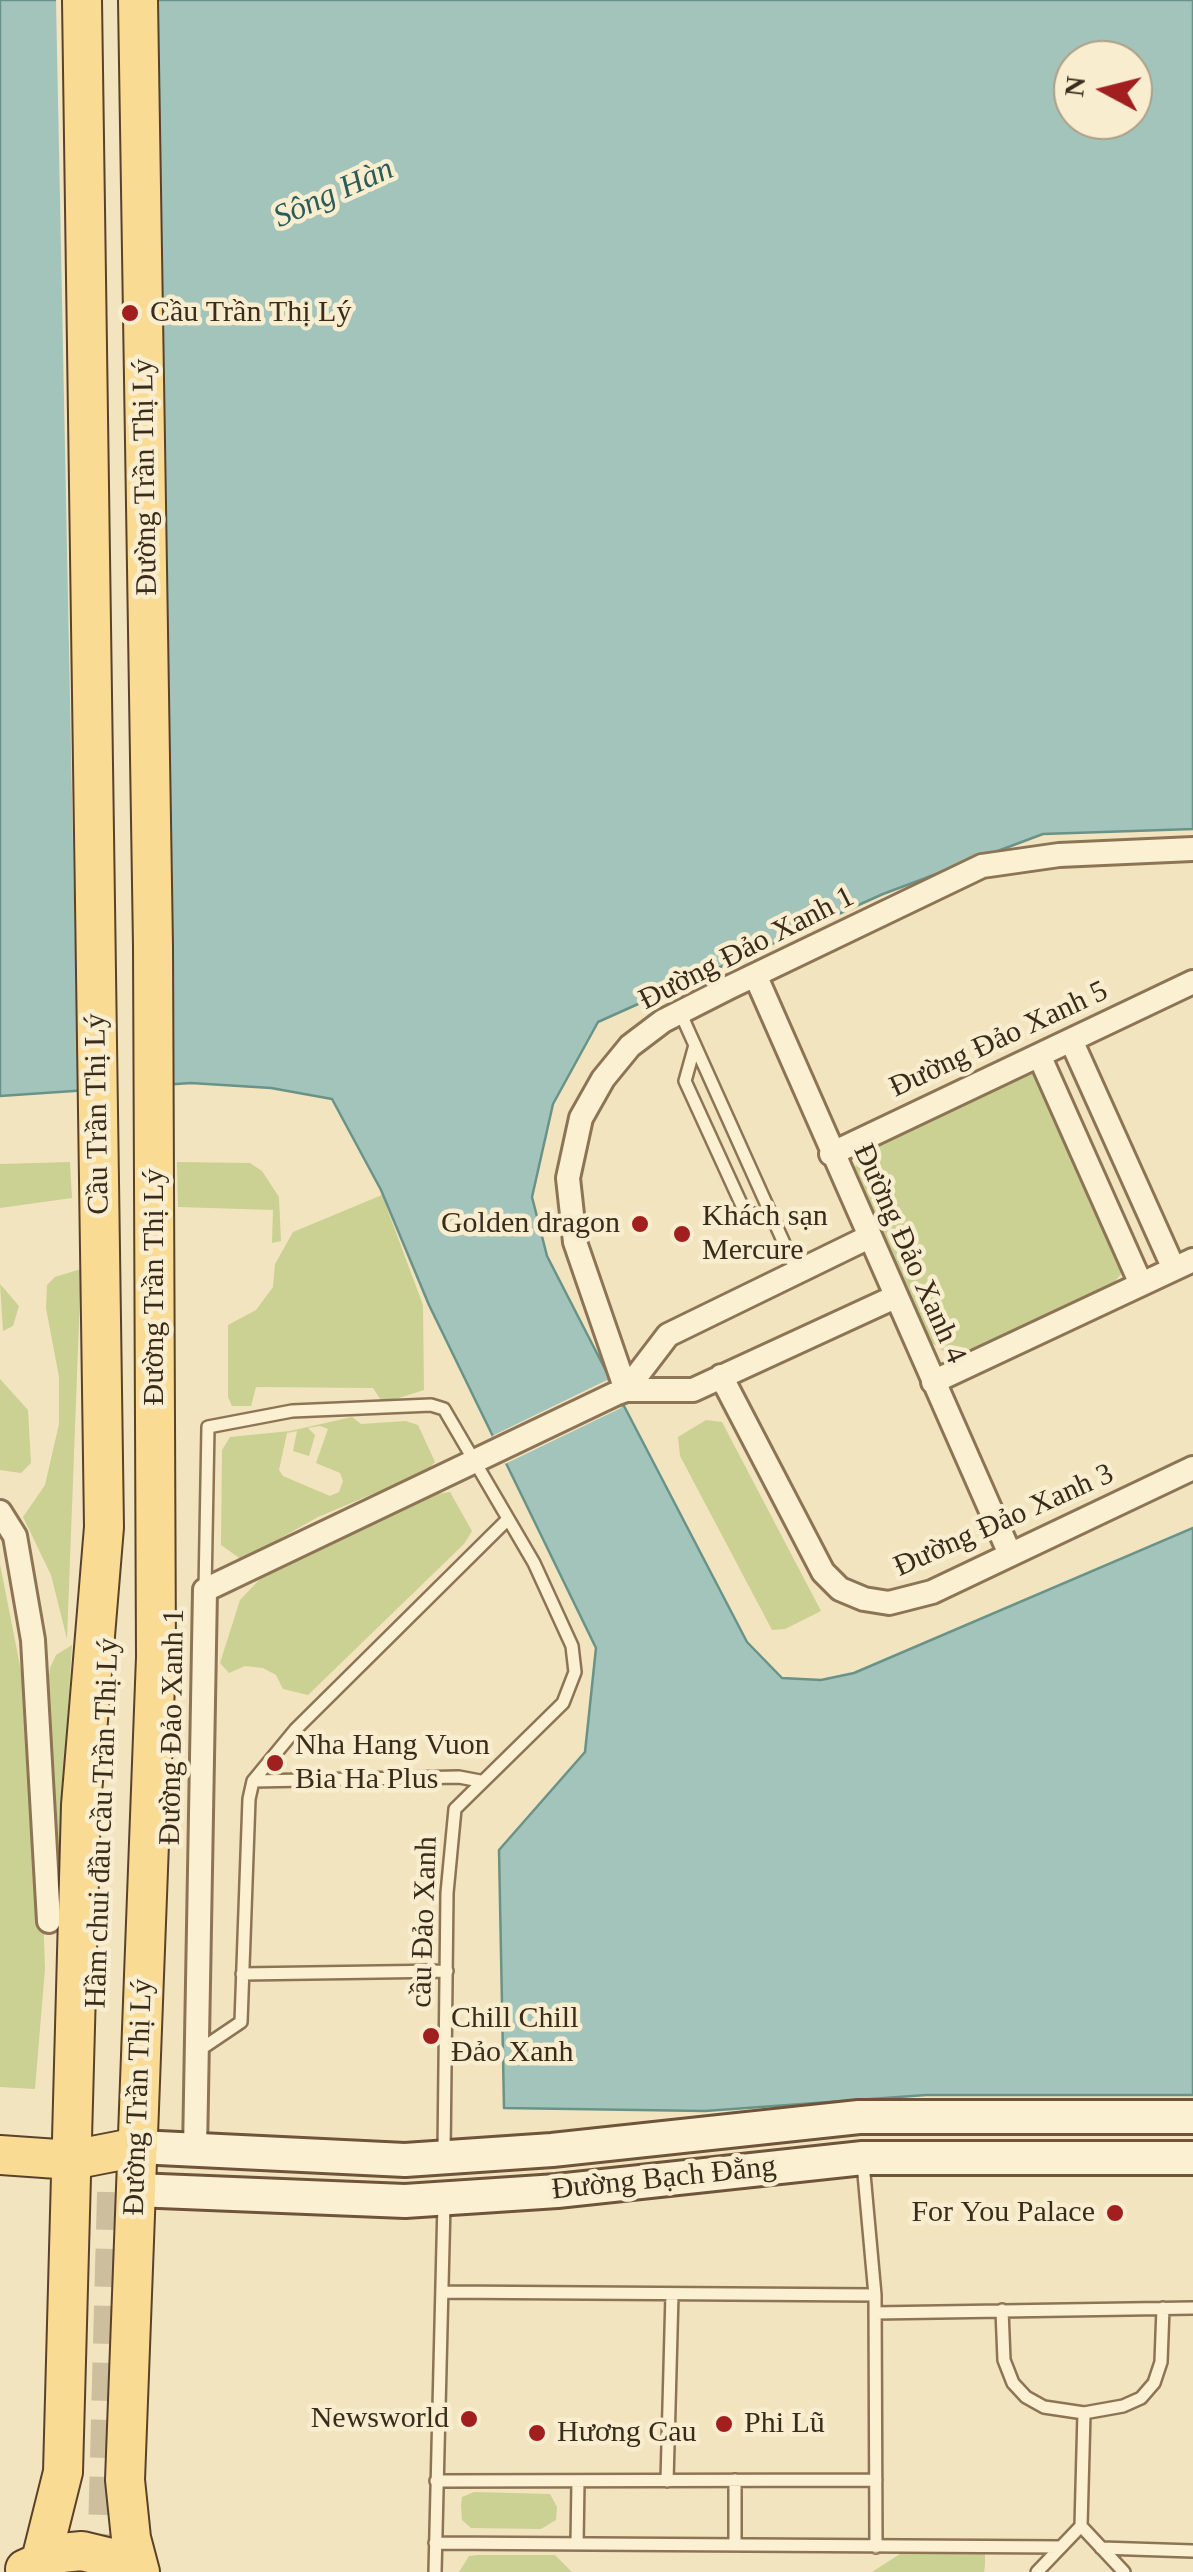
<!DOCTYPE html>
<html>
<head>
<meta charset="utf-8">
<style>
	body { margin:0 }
	#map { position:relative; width:1193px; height:2572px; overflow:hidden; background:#f2e4bf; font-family:"Times New Roman",serif }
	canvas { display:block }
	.north { position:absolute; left:1053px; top:40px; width:100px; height:100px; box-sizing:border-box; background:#f9edd0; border:2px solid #ad9f88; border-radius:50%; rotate:277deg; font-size:28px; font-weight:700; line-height:40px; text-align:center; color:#3b2b1b }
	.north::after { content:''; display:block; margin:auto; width:35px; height:45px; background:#a21f1f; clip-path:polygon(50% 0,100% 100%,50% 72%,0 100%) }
</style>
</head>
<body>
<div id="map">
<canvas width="1193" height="2572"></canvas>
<div class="north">N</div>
</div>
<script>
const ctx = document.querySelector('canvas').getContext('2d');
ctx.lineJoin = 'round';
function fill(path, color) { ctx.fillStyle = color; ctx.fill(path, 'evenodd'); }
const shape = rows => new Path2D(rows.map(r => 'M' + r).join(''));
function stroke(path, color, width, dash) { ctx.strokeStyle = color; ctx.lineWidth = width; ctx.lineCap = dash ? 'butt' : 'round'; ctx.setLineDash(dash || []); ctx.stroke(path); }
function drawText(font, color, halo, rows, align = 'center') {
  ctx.font = font + ' "Times New Roman",serif'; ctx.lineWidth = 9; ctx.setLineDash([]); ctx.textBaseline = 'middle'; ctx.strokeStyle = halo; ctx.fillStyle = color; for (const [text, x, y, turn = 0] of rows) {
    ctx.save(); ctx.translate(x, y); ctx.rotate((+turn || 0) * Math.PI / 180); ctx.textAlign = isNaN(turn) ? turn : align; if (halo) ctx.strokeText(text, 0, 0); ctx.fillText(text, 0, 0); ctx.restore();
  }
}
const green = shape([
	[1028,1070,1043,1077,1128,1265,1113,1284,960,1356,950,1356,929,1341,855,1167,861,1152],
	[70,1162,72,1198,0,1208,0,1164],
	[177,1162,250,1163,262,1171,279,1197,281,1241,272,1243,273,1210,178,1207],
	[382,1195,423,1305,424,1390,383,1403,373,1388,256,1387,251,1406,232,1406,228,1397,228,1325,256,1310,273,1287,275,1264,293,1232],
	[81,1269,67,1639,51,1575,23,1517,45,1485,59,1424,59,1377,46,1308,47,1285,55,1277],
	[0,1284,19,1306,13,1326,3,1331],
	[0,1379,28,1410,31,1463,21,1473,0,1470],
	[352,1417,361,1424,406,1421,418,1425,435,1462,425,1472,318,1517,242,1560,221,1545,222,1450,230,1437,290,1431],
	[320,1426,328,1429,316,1463,340,1473,343,1481,339,1492,330,1496,283,1476,279,1470,287,1433,297,1431,293,1451,309,1456,315,1435,308,1428],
	[706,1420,722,1422,821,1611,785,1629,772,1630,680,1456,678,1437],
	[450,1492,472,1531,464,1544,308,1695,283,1689,276,1675,263,1668,245,1666,229,1673,220,1663,240,1600,260,1579,437,1494],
	[0,1564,32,1727,41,1848,45,1969,35,2089,0,2087],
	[72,1645,57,1891,41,1736,50,1668,56,1655],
	[474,2492,550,2494,557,2507,556,2520,541,2529,471,2528,462,2520,461,2505,462,2497],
	[900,2554,985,2554,985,2565,984,2572,872,2572],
	[478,2555,555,2555,572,2572,459,2572,469,2556]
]);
const water = shape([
	[0,0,1193,0,1193,829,1043,834,883,894,598,1022,553,1104,532,1197,547,1256,623,1404,747,1642,782,1678,821,1680,854,1673,1193,1528,1193,2095,926,2095,705,2111,504,2108,499,1850,585,1752,596,1648,429,1305,381,1190,332,1099,271,1088,191,1083,0,1096,0,0],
	[1073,60,1133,60,1133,120,1073,120,1073,60]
]);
const pier = shape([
	[56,0,155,0,171,1089,78,1096],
	[607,1380,621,1408,505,1464,492,1436]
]);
const primaryTunnel = shape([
	[106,2572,118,2118]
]);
const lane = shape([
	[680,1012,797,1272],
	[695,1045,685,1081,744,1210,776,1224],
	[205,1590,208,1427,292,1411,431,1405,444,1409,534,1563,572,1646,575,1672,563,1703,455,1809,447,1893,444,2153],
	[253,1781,459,1777,480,1781],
	[242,1974,447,1971],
	[198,2051,241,2022,249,1799,253,1781,295,1730,507,1520],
	[863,2163,875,2295,876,2547],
	[442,2292,875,2295],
	[1002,2310,1004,2360,1013,2383,1026,2397,1044,2407,1084,2413,1123,2406,1141,2398,1154,2383,1161,2362,1163,2308],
	[875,2313,1193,2308],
	[436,2481,876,2480],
	[667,2481,672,2294],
	[1081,2526,1124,2572],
	[435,2543,1061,2547],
	[577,2544,578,2481],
	[735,2545,735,2480],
	[1101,2548,1193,2551],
	[435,2572,444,2203],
	[1037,2572,1081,2526,1084,2413]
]);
const street = shape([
	[756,977,1010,1554],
	[1071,1040,1174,1269],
	[1039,1055,1141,1284],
	[831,1154,1193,982],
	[721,1376,823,1572,840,1589,864,1599,889,1603,932,1592,1193,1468],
	[933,1382,1193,1260],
	[626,1390,575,1242,568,1178,581,1118,603,1079,630,1046,663,1021,730,987,982,866,1059,855,1193,849],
	[626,1390,668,1335,869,1237],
	[0,1512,15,1536,33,1640,49,1921],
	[195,2151,205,1590,615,1394,626,1390,693,1390,895,1297]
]);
const secondary = shape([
	[138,2147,405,2160,552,2150,859,2117,1193,2117],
	[135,2190,405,2201,557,2191,863,2158,1193,2158]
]);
const primary = shape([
	[138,0,153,946,156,1657,125,2480,131,2538,140,2572],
	[0,2155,72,2160,138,2147],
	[41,2560,63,2472,81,1805,104,1527,82,0],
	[25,2569,61,2553,82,2551,123,2561,140,2572]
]);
const markers = [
	[130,313,10,"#a21f1f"],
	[640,1224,10,"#a21f1f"],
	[682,1234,10,"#a21f1f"],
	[275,1763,10,"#a21f1f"],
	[431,2036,10,"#a21f1f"],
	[1115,2213,10,"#a21f1f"],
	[469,2419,10,"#a21f1f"],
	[724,2424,10,"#a21f1f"],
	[537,2433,10,"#a21f1f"]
];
const poiNames = [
	["Cầu Trần Thị Lý",150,313],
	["Khách sạn",702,1217],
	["Mercure",702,1251],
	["Golden dragon",620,1224,"right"],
	["Nha Hang Vuon",295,1746],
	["Bia Ha Plus",295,1780],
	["Chill Chill",451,2019],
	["Đảo Xanh",451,2053],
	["For You Palace",1095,2213,"right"],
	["Newsworld",449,2419,"right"],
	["Phi Lũ",744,2424],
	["Hương Cau",557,2433]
];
const streetNames = [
	["Đường Trần Thị Lý",146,477,-91],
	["Đường Đảo Xanh 1",747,949,-27],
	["Đường Đảo Xanh 5",999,1040,-25],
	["Cầu Trần Thị Lý",98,1114,-91],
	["Đường Đảo Xanh 4",909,1254,66],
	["Đường Trần Thị Lý",155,1287,-90],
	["Đường Đảo Xanh 3",1004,1521,-24],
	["Đường Đảo Xanh 1",173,1727,-89],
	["Hầm chui đầu cầu Trần Thị Lý",103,1823,-88],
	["cầu Đảo Xanh",425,1922,-88],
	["Đường Trần Thị Lý",139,2097,-88],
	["Đường Bạch Đằng",664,2179,-6]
];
const waterNames = [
	["Sông Hàn",334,194,-24]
];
fill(green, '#cad192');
fill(water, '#a3c4ba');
stroke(water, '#699389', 2.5);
fill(pier, '#f2e4bf');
stroke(primaryTunnel, '#cdbf9e', 38, [38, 19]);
stroke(lane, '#8d7455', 16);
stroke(street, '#8d7455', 28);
stroke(secondary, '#6f5439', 38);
stroke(primary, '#5a412a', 42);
stroke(lane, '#fcf0d3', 11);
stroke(street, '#fcf0d3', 22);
stroke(secondary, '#fcf0d3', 32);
stroke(primary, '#fadb93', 38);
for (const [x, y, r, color] of markers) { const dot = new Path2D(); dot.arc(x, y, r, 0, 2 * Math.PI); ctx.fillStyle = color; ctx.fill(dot); stroke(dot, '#f9edd0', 4); }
drawText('30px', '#3b2b1b', '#f9edd0', poiNames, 'left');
drawText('30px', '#3b2b1b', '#f9edd0', streetNames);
drawText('italic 32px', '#295c5a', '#f9edd0', waterNames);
</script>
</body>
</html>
